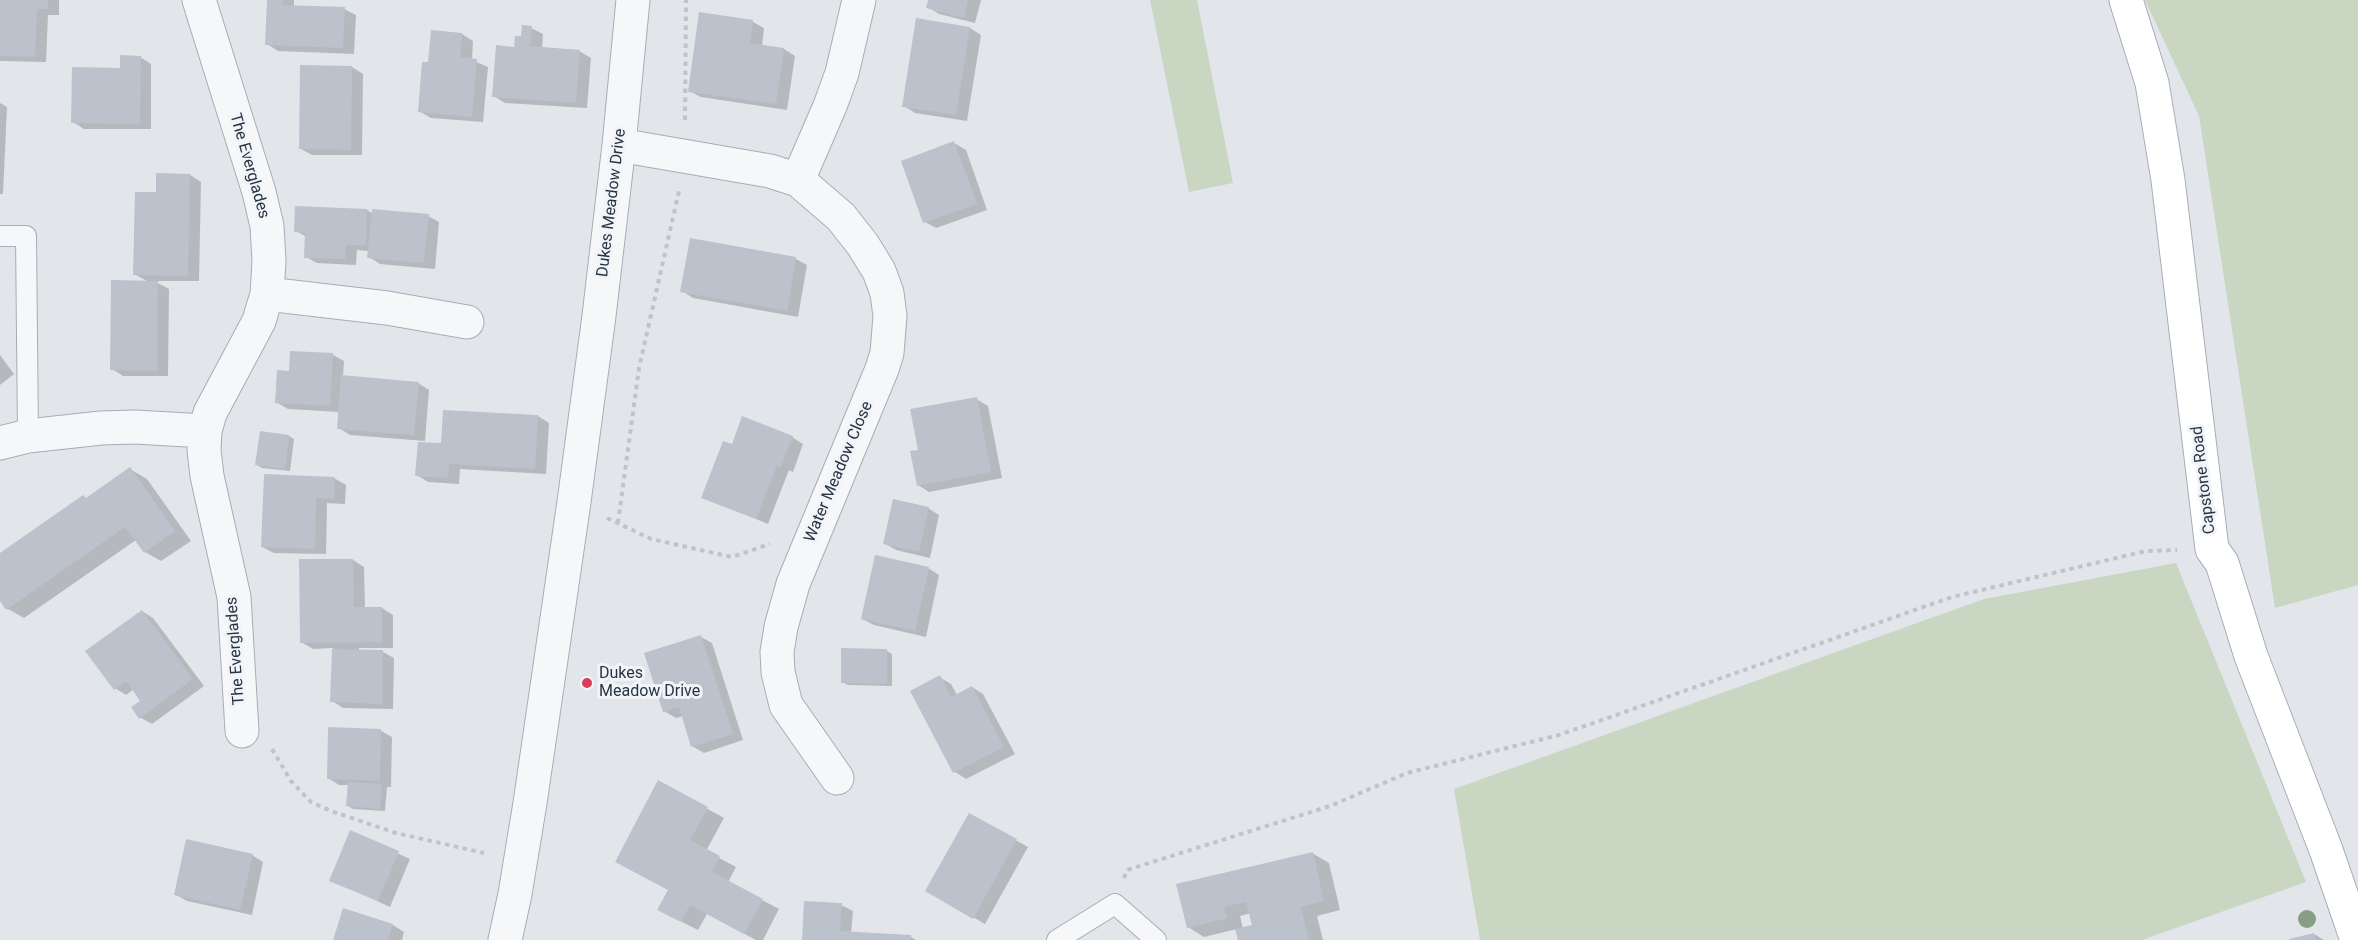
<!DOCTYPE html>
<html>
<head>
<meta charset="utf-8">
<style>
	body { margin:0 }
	canvas { display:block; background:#e2e6eb }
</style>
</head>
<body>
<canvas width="2358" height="940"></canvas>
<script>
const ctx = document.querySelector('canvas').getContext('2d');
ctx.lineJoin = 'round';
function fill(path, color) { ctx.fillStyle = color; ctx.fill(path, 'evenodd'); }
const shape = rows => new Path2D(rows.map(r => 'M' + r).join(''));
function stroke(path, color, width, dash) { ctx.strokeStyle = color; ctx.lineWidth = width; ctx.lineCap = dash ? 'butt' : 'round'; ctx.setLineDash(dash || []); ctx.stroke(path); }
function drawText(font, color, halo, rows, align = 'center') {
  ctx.font = font + ' Roboto,sans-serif'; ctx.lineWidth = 6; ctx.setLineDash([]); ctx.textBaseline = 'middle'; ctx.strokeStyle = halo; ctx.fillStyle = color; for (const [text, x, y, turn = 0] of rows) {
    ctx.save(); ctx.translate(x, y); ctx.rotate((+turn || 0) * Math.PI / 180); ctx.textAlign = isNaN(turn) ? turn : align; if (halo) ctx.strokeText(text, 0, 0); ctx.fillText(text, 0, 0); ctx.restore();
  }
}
const green = shape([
	[1150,0,1197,0,1233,183,1189,192],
	[2145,0,2358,0,2358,585,2275,608,2199,116],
	[2176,563,2306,882,2142,940,1480,940,1454,789,1984,599]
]);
const shadow = shape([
	[0,0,59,0,59,15,48,15,46,62,0,61],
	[268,0,294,0,294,7,344,9,356,15,354,54,278,51,267,44],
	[930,0,981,0,975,23,939,14,928,7],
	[700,14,753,22,764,28,762,46,784,49,795,56,787,110,701,97,689,91],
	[531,28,543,34,542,48,579,51,591,58,587,108,505,103,494,96,516,48],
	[970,28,981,35,967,121,915,113,904,106],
	[462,34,473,41,472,60,488,67,483,122,431,118,419,111,430,64],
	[140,57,151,64,151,129,84,129,73,122,121,70],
	[352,67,363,74,362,155,312,155,301,149],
	[0,103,7,107,3,194,0,194],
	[954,143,966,150,987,210,936,228,925,222],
	[190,175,201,182,199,281,154,281,169,289,168,376,123,376,112,369,149,282,134,274,157,193],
	[367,210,373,214,428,216,439,222,435,269,380,264,369,257,369,251,357,250,356,265,317,263,306,257,307,237,296,231],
	[796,259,807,265,798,317,693,298,682,291],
	[0,355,14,374,0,385],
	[333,355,344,361,343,377,418,383,429,390,425,441,350,435,339,428,340,412,288,409,276,402,290,372],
	[976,399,988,406,1002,478,929,492,918,485,920,452],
	[538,416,549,423,546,474,460,469,459,484,428,482,417,475,442,445],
	[261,433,289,436,294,439,290,471,262,468,257,465],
	[792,437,803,444,793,472,789,470,768,524,703,497,732,446],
	[130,469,147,479,191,541,161,561,145,552,136,540,24,618,8,609,0,598,0,555],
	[334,478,346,485,345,504,327,503,326,554,274,553,262,547],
	[928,508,939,515,930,558,896,550,884,543],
	[353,560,364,567,365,608,382,608,393,615,393,648,359,648,359,651,383,652,394,658,393,709,343,708,332,701,333,648,313,649,301,642],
	[928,568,939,575,926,637,874,625,862,619],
	[142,611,153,618,204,686,152,724,141,718,142,701,134,689,126,695,115,688],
	[701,637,712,643,743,740,704,753,692,746,683,716,676,718,664,711],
	[887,651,892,654,892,686,848,685,842,682],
	[939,677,951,684,957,695,972,687,983,694,1015,754,966,779,955,772,912,691],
	[330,728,381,731,392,737,391,787,387,787,385,811,353,809,348,806,349,785,339,785,328,778],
	[659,782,724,818,706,851,736,867,728,882,779,909,763,940,756,940,707,914,698,930,676,919,670,890],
	[970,815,1028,847,985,924,928,891],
	[351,832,410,859,390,907,331,880],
	[1312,853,1329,863,1340,910,1317,916,1323,940,1240,940,1237,929,1204,937,1188,927],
	[1251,913,1254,926,1243,929,1240,916],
	[252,855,263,862,252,915,187,901,175,894],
	[841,905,853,911,851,933,911,937,916,940,803,940],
	[344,910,393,925,404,932,402,940,335,940],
	[2314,934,2324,940,2292,940]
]);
const building = shape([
	[0,0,48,0,48,9,37,9,35,57,0,56],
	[267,0,283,0,282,5,345,7,343,48,265,45],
	[928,0,968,0,964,18,926,8],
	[699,12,753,20,750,43,784,48,776,104,688,92],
	[916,18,970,27,956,115,902,107],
	[522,25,532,26,530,46,580,50,576,103,492,97,496,45,514,47,515,36,521,36],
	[431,30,462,33,460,57,477,59,472,117,418,112,422,62,428,62],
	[120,55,141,56,140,124,71,123,72,67,120,68],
	[300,65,352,66,351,150,299,149],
	[954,141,977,204,923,223,901,161],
	[156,173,190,174,188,276,133,275,135,192,156,192],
	[295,206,367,209,366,245,346,245,345,259,304,258,305,233,294,232],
	[372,209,429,214,424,263,367,258],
	[690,238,796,257,787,311,680,292],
	[111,280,158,281,157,371,110,370],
	[290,351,333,353,330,406,275,403,277,370,289,371],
	[341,375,419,382,414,435,337,429],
	[977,397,991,472,917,486,910,451,918,450,910,409],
	[443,410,538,415,535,469,449,464,448,478,415,476,418,442,441,443],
	[742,416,793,436,781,467,777,465,756,519,701,498,723,441,732,444],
	[260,431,289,435,285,469,255,465],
	[130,467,175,531,144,553,125,527,6,610,0,601,0,553,83,495,86,498],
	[264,474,335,477,334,499,316,498,315,549,261,547],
	[893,499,929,507,919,552,883,544],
	[875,555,929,567,915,631,861,619],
	[299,559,353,559,354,607,382,607,382,642,300,643],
	[142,610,193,679,139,719,131,707,140,701,126,681,114,690,85,651],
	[701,635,733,734,691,747,679,707,663,712,644,653],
	[841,648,887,649,887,684,841,683],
	[332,649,383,650,382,704,330,702],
	[940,675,951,697,972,686,1004,747,953,773,910,691],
	[328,727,381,729,380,781,327,779],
	[658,780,708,807,690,840,720,856,712,872,763,899,744,934,690,905,681,922,657,910,668,890,615,862],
	[348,782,382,784,380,809,346,806],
	[969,813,1017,839,973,919,925,891],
	[350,830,399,851,378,901,329,881],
	[186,839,253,854,240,910,174,895],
	[1313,852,1324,901,1301,907,1309,940,1238,940,1235,929,1252,925,1246,902,1224,907,1227,918,1187,928,1176,884],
	[804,901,842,903,840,931,911,935,911,940,802,940],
	[343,908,393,924,388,940,333,940],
	[2314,933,2316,940,2289,940,2289,939]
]);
const path = shape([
	[685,120,686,0],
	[607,518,651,539,732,557,770,544],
	[618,523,639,368,679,191],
	[272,749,291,781,311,802,331,811,396,833,484,853],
	[1124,878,1127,870,1330,806,1407,773,1559,735,1952,597,2146,551,2177,550]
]);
const lane = shape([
	[0,236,26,236,28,436],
	[1057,940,1115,904,1156,940]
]);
const street = shape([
	[199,0,259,192,267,226,269,261,267,294,259,321,210,413,205,431,204,450,207,476,234,597,242,731],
	[619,145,770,171,798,180,830,106,842,73,859,0],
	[798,180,841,217,863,245,879,271,887,293,890,316,887,353,882,369,793,584,781,627,777,652,778,672,786,705,837,778],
	[267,294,387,308,467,322],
	[0,443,28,436,101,428,135,427,205,431],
	[505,940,515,894,530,803,574,502,599,316,619,145,633,0]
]);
const secondary = shape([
	[2126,0,2152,83,2168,180,2212,549,2222,563,2251,656,2326,850,2357,940]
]);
const trees = [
	[2307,919]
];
const markers = [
	[587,683,6,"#da3d57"]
];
const streetNames = [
	["The Everglades",249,166,74],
	["Dukes Meadow Drive",612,203,-83],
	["Water Meadow Close",839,472,-67],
	["Capstone Road",2204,480,-97],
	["The Everglades",236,651,-94]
];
const poiNames = [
	["Dukes",599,674],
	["Meadow Drive",599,692]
];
fill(green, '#c8d6c2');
fill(shadow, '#0003');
fill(building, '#bbc2cc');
stroke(lane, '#a6adb6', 22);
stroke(street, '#a6adb6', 35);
stroke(secondary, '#a6adb6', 35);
stroke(path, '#c0c4ca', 4, [4.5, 4.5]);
stroke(lane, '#f5f7f9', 20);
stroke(street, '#f5f7f9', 33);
stroke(secondary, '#fff', 33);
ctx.fillStyle = '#889d86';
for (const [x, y] of trees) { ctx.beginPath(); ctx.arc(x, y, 9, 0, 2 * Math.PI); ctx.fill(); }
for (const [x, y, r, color] of markers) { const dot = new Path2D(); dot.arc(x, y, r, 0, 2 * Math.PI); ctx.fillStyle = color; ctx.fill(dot); stroke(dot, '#f2f5f8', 2); }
drawText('16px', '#283345', '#f2f5f8', streetNames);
drawText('16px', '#283345', '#f2f5f8', poiNames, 'left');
</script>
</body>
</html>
